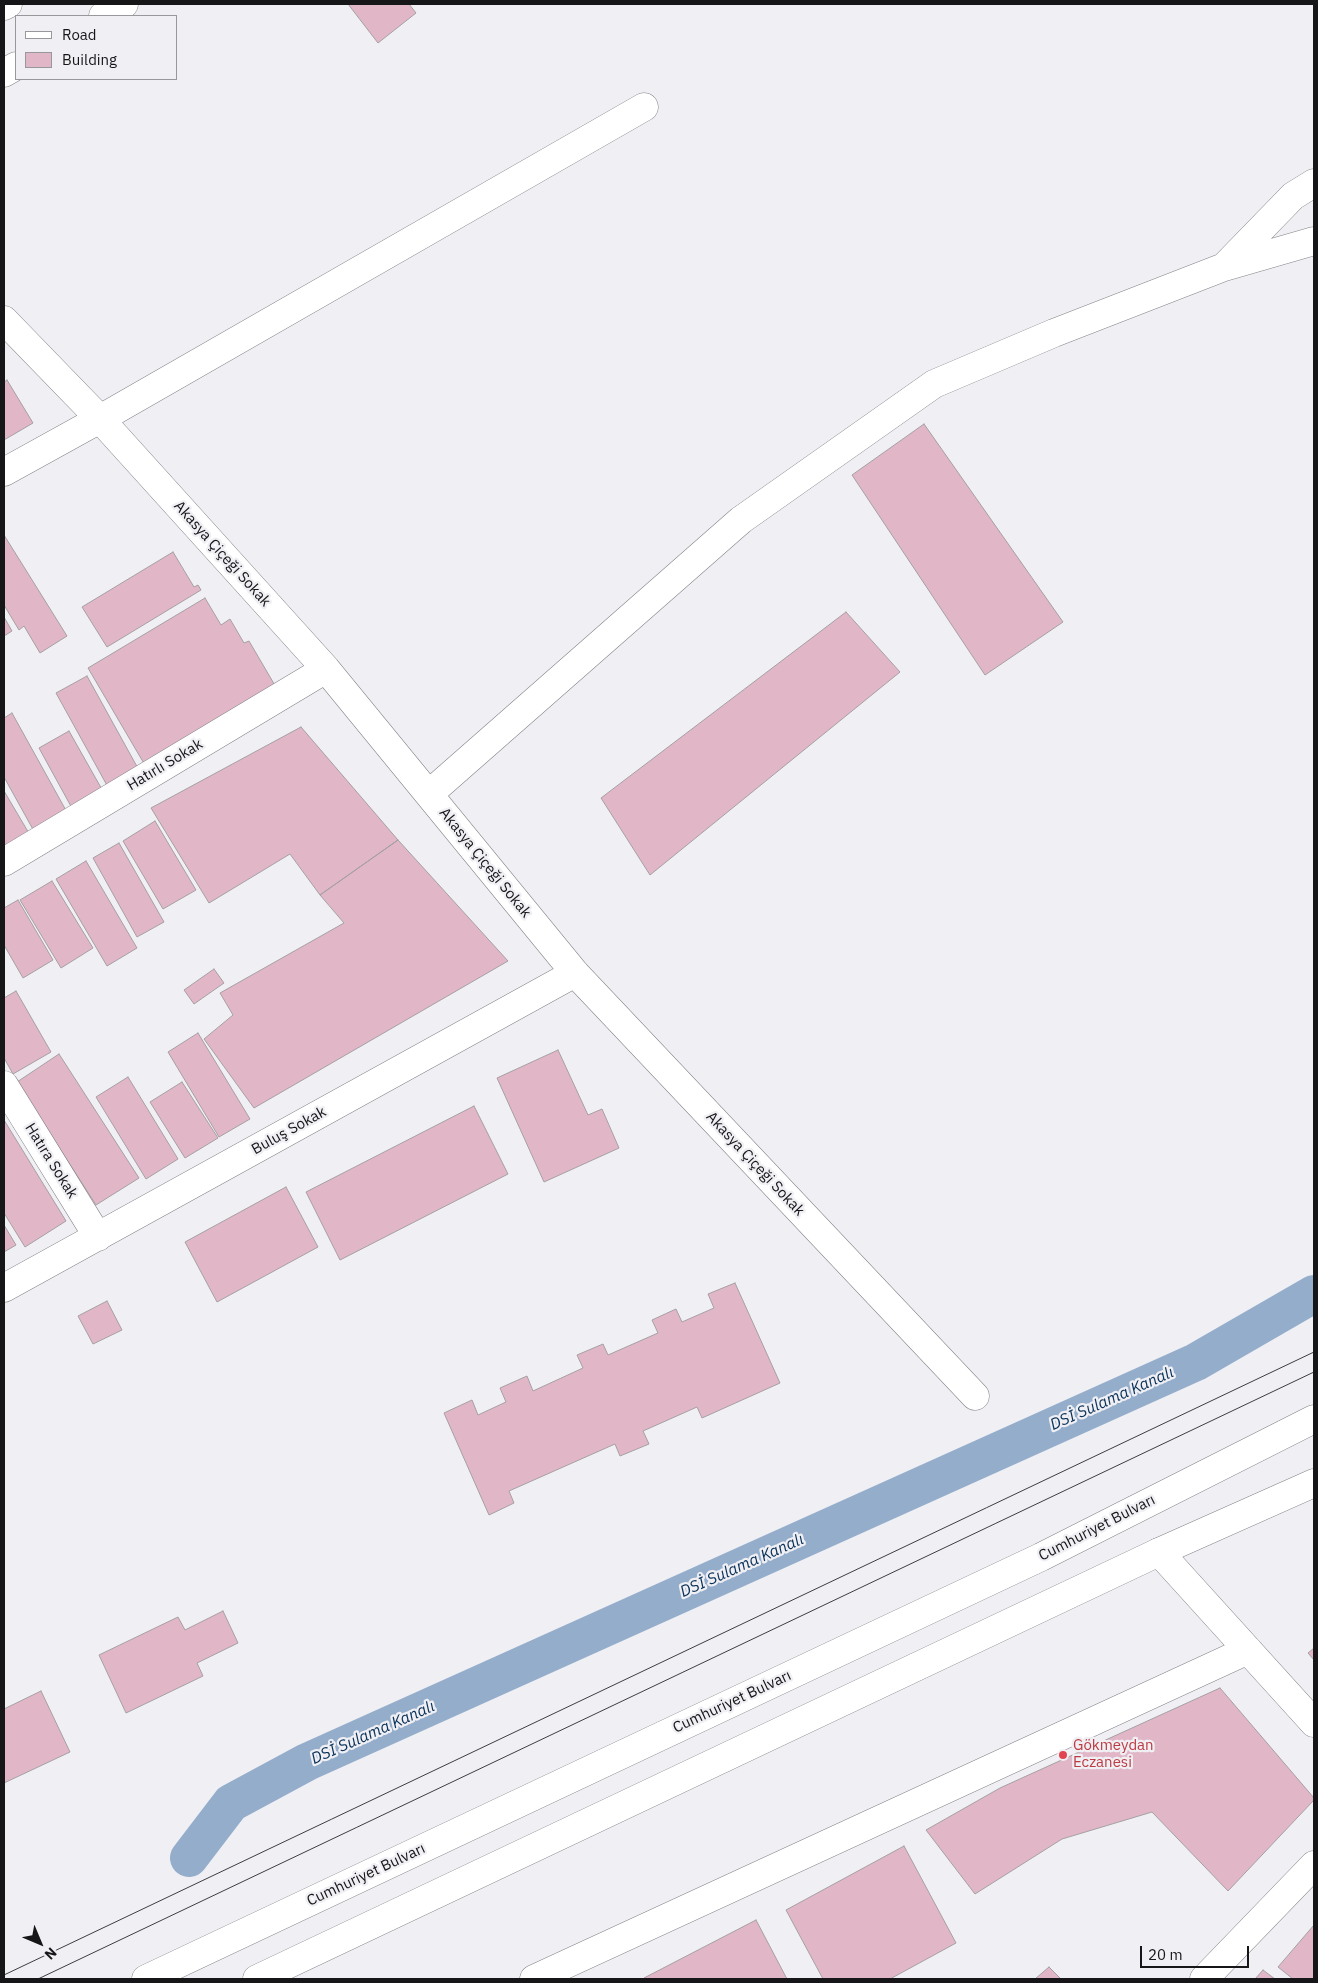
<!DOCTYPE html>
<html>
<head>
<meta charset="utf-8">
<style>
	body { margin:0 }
	#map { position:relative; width:1318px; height:1983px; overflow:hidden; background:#efeff4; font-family:"IBM Plex Sans",sans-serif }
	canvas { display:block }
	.frame { position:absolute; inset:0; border:5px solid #161618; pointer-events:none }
	.legend { position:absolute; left:15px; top:15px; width:162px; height:65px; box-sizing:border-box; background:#efeff4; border:1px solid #98989c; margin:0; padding:6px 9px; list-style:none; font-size:15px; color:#161618 }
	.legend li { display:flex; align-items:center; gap:10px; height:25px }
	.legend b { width:25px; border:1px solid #98989c }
	.north { position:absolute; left:15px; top:1918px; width:50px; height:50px; -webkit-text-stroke:4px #efeff4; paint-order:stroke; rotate:135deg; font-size:14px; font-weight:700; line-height:20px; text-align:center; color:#161618 }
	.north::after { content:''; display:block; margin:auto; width:18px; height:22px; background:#161618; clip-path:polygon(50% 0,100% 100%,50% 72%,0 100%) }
	.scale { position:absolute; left:1140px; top:1946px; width:109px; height:22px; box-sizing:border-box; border:2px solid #161618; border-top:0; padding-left:6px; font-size:15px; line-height:18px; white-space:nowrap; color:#161618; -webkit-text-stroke:4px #efeff4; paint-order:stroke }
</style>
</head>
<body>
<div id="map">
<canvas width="1318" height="1983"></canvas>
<div class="frame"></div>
<ul class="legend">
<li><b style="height:6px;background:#fff"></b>Road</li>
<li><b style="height:14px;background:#e1b7c8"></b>Building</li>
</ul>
<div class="north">N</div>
<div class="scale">20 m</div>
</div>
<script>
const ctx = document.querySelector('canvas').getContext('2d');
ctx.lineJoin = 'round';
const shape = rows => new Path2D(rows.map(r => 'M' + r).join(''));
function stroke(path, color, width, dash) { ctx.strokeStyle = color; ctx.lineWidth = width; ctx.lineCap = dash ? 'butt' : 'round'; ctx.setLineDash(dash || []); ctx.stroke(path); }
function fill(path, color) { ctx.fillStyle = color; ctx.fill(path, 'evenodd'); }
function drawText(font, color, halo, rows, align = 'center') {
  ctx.font = font + ' "IBM Plex Sans",sans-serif'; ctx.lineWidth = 4.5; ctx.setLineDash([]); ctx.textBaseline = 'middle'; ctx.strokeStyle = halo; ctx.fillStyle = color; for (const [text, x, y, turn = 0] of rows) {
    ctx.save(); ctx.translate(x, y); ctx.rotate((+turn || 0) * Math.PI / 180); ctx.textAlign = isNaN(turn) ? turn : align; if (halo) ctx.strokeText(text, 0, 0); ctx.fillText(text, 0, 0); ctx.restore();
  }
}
const canal = shape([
	[189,1858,231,1803,307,1762,1196,1362,1314,1294]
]);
const building = shape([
	[348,4,409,4,416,13,378,43,348,4],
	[7,380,33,423,4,440,4,382,7,380],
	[924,424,1063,622,985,675,852,475,924,424],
	[4,535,67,636,40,653,24,626,19,630,4,605,4,535],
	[173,552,194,587,198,585,201,590,107,647,82,607,173,552],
	[205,598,221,625,230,619,244,643,249,641,280,694,149,772,88,668,205,598],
	[846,612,900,672,650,875,601,798,846,612],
	[4,617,12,631,4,636,4,617],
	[87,676,140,772,109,789,56,693,87,676],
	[12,713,68,814,35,833,4,777,4,718,12,713],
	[301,727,398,840,320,895,290,854,209,903,151,808,301,727],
	[69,731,104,793,73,810,39,748,69,731],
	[4,791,30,835,4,851,4,791],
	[155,821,196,890,163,909,123,841,155,821],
	[398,840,508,961,254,1108,204,1039,233,1015,220,993,344,923,320,895,398,840],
	[119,843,164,922,137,937,93,858,119,843],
	[86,861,137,948,107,966,56,879,86,861],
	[52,881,93,948,61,968,20,900,52,881],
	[18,900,53,960,23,978,4,945,4,908,18,900],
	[214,969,224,983,194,1004,184,990,214,969],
	[16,991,51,1052,13,1074,4,1058,4,998,16,991],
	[198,1033,250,1119,219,1137,168,1052,198,1033],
	[558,1050,588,1115,602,1109,619,1148,544,1182,497,1078,558,1050],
	[59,1054,139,1178,96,1205,17,1082,59,1054],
	[128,1077,178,1159,146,1179,96,1097,128,1077],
	[182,1082,218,1138,185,1158,150,1102,182,1082],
	[474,1106,508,1174,340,1260,306,1192,474,1106],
	[4,1120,66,1221,25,1247,4,1213,4,1120],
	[286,1187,318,1247,217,1302,185,1242,286,1187],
	[4,1225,16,1245,4,1252,4,1225],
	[735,1283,780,1383,702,1418,697,1407,643,1431,649,1444,620,1456,615,1444,509,1491,514,1503,489,1515,444,1413,472,1400,478,1415,506,1402,500,1388,527,1376,533,1391,583,1368,577,1355,603,1344,608,1355,658,1333,652,1320,676,1309,682,1322,714,1308,708,1294,735,1283],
	[107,1301,122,1330,93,1344,78,1316,107,1301],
	[223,1611,238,1643,197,1663,203,1676,126,1713,99,1655,178,1617,185,1630,223,1611],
	[1314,1648,1314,1660,1308,1653,1314,1648],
	[1220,1688,1314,1798,1314,1800,1228,1891,1152,1812,1062,1839,975,1894,926,1830,1000,1788,1220,1688],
	[41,1691,70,1752,4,1783,4,1709,41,1691],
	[904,1846,956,1943,890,1979,823,1979,786,1910,904,1846],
	[756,1920,787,1979,644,1979,644,1978,756,1920],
	[1314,1925,1314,1979,1293,1979,1278,1967,1314,1925],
	[1049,1967,1061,1979,1035,1979,1049,1967],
	[1263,1970,1275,1979,1255,1979,1263,1970]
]);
const minor = shape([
	[1314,183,1293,196,1224,267,1314,241],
	[4,320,100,419,326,669,575,973,975,1396],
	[4,472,100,419,644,107],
	[429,794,741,520,934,384,1054,333,1224,267],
	[4,862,326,669],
	[4,1085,98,1237],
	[4,1288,575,973],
	[1159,1552,1314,1723],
	[534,1979,1248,1650],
	[1204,1979,1314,1865]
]);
const major = shape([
	[4,6,8,4],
	[103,16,124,4],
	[4,73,16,66],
	[146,1979,1041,1557,1314,1419],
	[257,1979,1159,1552,1314,1483]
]);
const tram = shape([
	[4,1975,1314,1352],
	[38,1979,1314,1372]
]);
const markers = [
	[1063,1755,5,"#e0444e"]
];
const streetNames = [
	["Akasya Çiçeği Sokak",222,554,48],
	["Hatırlı Sokak",165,765,-31],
	["Akasya Çiçeği Sokak",485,863,51],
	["Buluş Sokak",289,1131,-29],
	["Hatıra Sokak",51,1161,58],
	["Akasya Çiçeği Sokak",755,1164,47],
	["Cumhuriyet Bulvarı",1097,1528,-27],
	["Cumhuriyet Bulvarı",732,1702,-25],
	["Cumhuriyet Bulvarı",366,1875,-25]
];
const healthNames = [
	["Gökmeydan",1073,1746],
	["Eczanesi",1073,1763]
];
const waterNames = [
	["DSİ Sulama Kanalı",1112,1399,-24],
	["DSİ Sulama Kanalı",742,1566,-24],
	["DSİ Sulama Kanalı",373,1733,-24]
];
stroke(canal, '#93adcb', 38);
fill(building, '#e1b7c8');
stroke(building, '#a59fa1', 1);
stroke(minor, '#838388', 29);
stroke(major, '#838388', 29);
stroke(minor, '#fff', 28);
stroke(major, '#fff', 28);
stroke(tram, '#3e3e40', 1);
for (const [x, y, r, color] of markers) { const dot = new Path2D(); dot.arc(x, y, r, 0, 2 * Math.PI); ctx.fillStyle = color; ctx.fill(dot); stroke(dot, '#efeff4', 2); }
drawText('15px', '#161618', '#efeff4', streetNames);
drawText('15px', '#be3a42', '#efeff4', healthNames, 'left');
drawText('italic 16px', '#093158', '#efeff4', waterNames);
</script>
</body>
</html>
